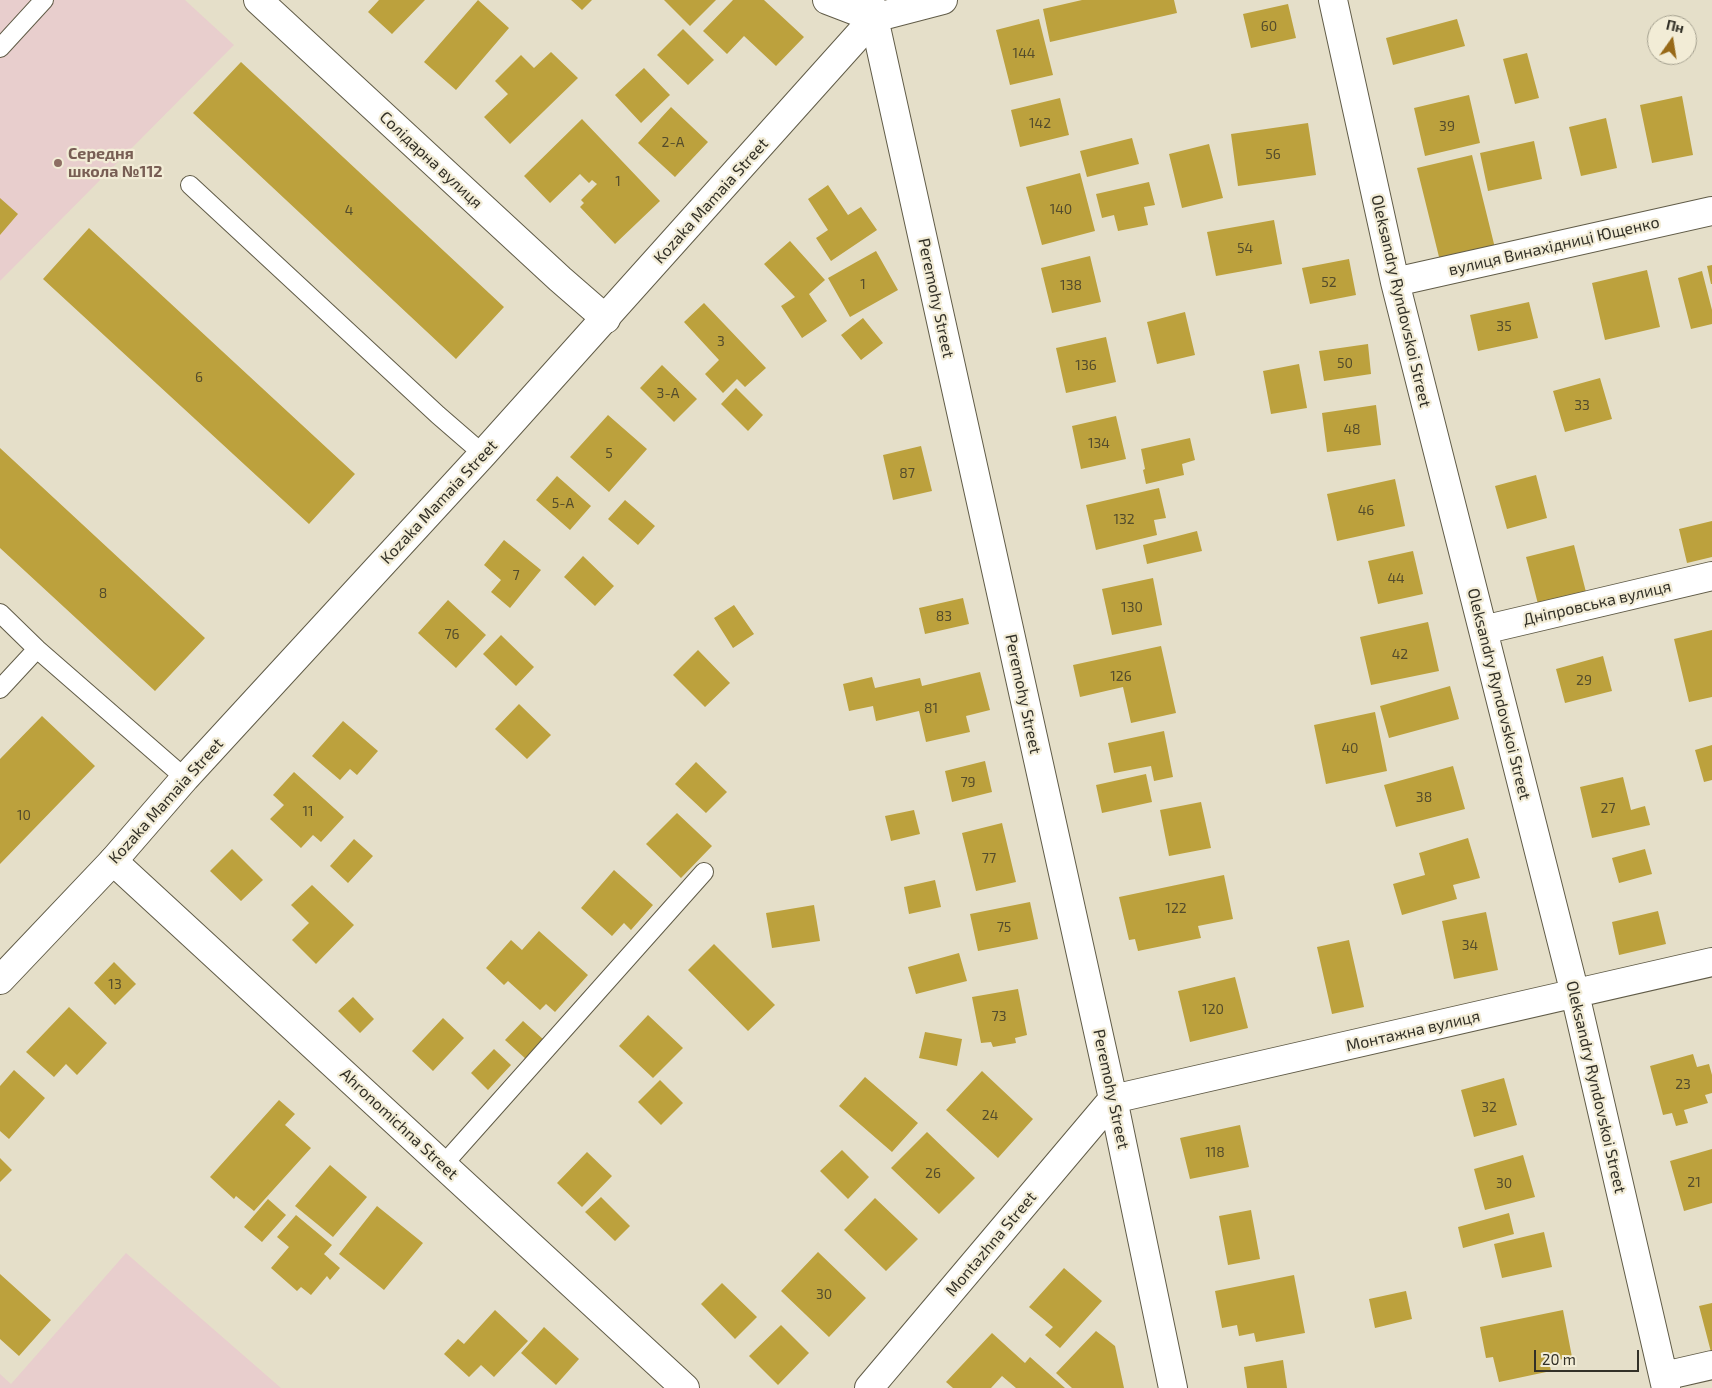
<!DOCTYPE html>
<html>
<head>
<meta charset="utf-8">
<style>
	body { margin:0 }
	#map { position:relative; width:1712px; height:1388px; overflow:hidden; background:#e5dfc9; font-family:"Exo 2",sans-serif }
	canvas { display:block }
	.north { position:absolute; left:1647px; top:15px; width:50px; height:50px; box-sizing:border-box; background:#f2ecd6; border:1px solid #a5a190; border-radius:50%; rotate:13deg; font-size:14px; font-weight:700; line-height:20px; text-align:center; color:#323027 }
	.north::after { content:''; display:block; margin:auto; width:18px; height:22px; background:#976918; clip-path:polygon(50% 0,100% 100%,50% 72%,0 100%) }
	.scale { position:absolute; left:1534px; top:1350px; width:105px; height:22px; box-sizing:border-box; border:2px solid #323027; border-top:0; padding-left:6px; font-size:15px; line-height:18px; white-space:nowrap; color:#323027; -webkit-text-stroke:4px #f2ecd6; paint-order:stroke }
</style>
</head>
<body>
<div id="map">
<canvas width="1712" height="1388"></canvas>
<div class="north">Пн</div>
<div class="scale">20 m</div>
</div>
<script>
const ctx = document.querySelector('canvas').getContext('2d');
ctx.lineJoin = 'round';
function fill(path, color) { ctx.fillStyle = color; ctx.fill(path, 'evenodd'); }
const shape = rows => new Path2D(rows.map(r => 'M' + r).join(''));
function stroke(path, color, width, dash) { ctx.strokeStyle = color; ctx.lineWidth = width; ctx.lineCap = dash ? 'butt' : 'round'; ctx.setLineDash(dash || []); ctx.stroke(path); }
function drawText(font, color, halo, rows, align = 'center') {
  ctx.font = font + ' "Exo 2",sans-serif'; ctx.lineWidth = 4.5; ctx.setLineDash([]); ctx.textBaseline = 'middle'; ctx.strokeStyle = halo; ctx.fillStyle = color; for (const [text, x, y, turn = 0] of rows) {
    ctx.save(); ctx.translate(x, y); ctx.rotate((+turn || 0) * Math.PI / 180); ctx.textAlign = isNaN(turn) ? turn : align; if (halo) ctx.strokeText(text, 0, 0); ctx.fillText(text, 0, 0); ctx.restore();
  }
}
const education = shape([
	[0,0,185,0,234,45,0,281],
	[126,1253,281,1388,0,1388,0,1374,11,1384]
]);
const building = shape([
	[379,0,425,0,392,34,368,12],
	[478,0,509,28,456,90,424,62],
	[571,0,592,0,582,10],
	[664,0,716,0,690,26],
	[733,0,764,0,804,37,776,66,744,36,727,54,703,31],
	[1082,0,1174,0,1177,13,1050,42,1043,9],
	[1288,4,1296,38,1251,48,1243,14],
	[1039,19,1053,75,1010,85,996,30],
	[1457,19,1465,46,1393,65,1386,38],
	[683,29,714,60,688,85,657,55],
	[551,52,578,78,510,144,484,117,508,94,495,81,521,55,534,68],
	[1527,53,1539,98,1515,104,1503,59],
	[241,62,504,307,456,359,193,113],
	[644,68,670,95,641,123,615,95],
	[1469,95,1480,143,1425,156,1414,108],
	[1682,96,1693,155,1652,163,1640,105],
	[1060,98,1069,135,1020,147,1011,110],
	[671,107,708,142,675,177,638,143],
	[1606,118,1617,168,1581,176,1569,127],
	[582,119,660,201,615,244,580,207,584,203,581,200,597,184,592,180,589,183,580,174,550,203,524,176],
	[1308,123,1316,175,1238,186,1231,134],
	[1132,138,1139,164,1087,177,1080,151],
	[1534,141,1542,179,1488,191,1480,153],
	[1209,144,1223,198,1182,208,1169,154],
	[1472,155,1495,248,1440,261,1417,168],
	[1080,173,1095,231,1042,245,1026,187],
	[1149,182,1155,205,1144,207,1148,225,1118,231,1114,215,1102,218,1096,194],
	[828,185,848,215,861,207,877,230,831,261,816,238,828,230,808,199],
	[0,198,18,214,0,235],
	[1274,220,1282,264,1216,276,1207,232],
	[89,228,355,474,309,524,43,279],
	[790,241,825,280,809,294,827,321,802,338,781,306,795,297,764,264],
	[876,251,898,290,850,317,828,278],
	[1090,256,1101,302,1052,313,1041,268],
	[1349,259,1356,295,1310,304,1302,268],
	[1712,265,1712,284,1711,284,1707,266],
	[1647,270,1660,327,1605,340,1592,283],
	[1702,271,1712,310,1712,324,1691,329,1678,278],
	[1529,302,1538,338,1478,351,1470,315],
	[704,303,766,368,745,387,737,379,723,393,705,374,719,360,684,322],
	[1185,312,1195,355,1157,364,1147,322],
	[863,318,883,343,861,360,841,335],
	[1106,337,1116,382,1066,393,1056,348],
	[1368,344,1371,374,1324,381,1319,351],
	[1299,364,1307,408,1271,414,1263,371],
	[662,365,697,399,674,422,640,388],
	[1600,378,1612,419,1565,432,1553,391],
	[736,388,763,415,748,431,721,404],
	[1376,405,1381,445,1327,452,1322,413],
	[608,415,647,449,609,492,570,457],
	[1116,416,1126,459,1081,469,1072,426],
	[1190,438,1195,460,1182,464,1184,475,1146,484,1143,470,1145,469,1141,449],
	[921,446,932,491,893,500,883,455],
	[0,448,205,638,155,691,0,548],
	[1536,475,1547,518,1507,529,1495,486],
	[557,476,591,506,570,530,536,500],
	[1395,479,1405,526,1337,541,1327,494],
	[1159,488,1166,518,1154,520,1157,535,1096,550,1086,505],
	[625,500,655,526,638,545,608,519],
	[1712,521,1712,557,1687,563,1679,529],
	[1197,531,1202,551,1147,564,1143,545],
	[504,540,541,570,510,608,491,592,501,580,484,565],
	[1574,545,1587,596,1539,608,1526,557],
	[1413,551,1423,594,1378,604,1368,561],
	[583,556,614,586,595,606,564,577],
	[1153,578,1162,625,1112,635,1102,589],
	[963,598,969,624,925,634,919,608],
	[448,600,486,635,456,668,418,633],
	[734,605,754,634,733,648,714,618],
	[1428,622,1439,671,1371,685,1360,637],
	[1712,630,1712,697,1689,702,1674,639],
	[501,635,534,667,516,686,483,654],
	[1161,646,1176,713,1131,723,1123,687,1080,697,1073,665],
	[698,650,730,683,705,707,673,675],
	[1603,656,1612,691,1565,703,1556,669],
	[980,672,990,710,966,716,970,732,926,742,919,711,876,721,873,706,849,711,843,684,872,677,875,688,920,678,922,686],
	[1450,686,1459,719,1389,738,1380,706],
	[519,704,551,735,527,759,495,729],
	[1375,712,1387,771,1326,784,1314,725],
	[42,716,95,766,0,864,0,759],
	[343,721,378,751,357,775,350,769,340,780,312,756],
	[1164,731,1173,777,1154,781,1151,766,1114,773,1108,743],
	[1712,745,1712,780,1704,782,1695,750],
	[985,761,992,792,952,802,945,771],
	[696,762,727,792,706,813,675,784],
	[1453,766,1465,809,1396,827,1384,785],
	[294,772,344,817,321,842,313,835,301,848,270,819,284,805,273,795],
	[1146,774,1152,802,1102,813,1096,785],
	[1623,777,1631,810,1645,806,1650,825,1592,838,1580,787],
	[1201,802,1211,848,1169,856,1160,810],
	[914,810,920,834,891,841,885,816],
	[677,813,712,846,681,878,646,844],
	[1002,823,1016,882,976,891,962,833],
	[1468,838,1480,878,1453,885,1457,899,1402,915,1393,884,1425,875,1419,853],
	[354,839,373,856,348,883,330,866],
	[232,849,263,880,241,901,210,871],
	[1645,849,1652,874,1619,883,1612,858],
	[614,870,653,905,631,930,624,923,612,936,581,908],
	[1224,875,1233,919,1198,926,1201,938,1138,951,1135,939,1129,940,1119,897],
	[935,880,941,907,909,914,904,887],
	[312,885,354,925,316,964,292,940,309,923,291,905],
	[1030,902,1038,939,978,951,970,914],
	[814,905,820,941,772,948,766,913],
	[1658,911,1666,944,1619,955,1612,922],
	[1486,912,1498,970,1454,979,1442,921],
	[539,931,588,975,555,1012,546,1004,540,1010,508,981,504,985,486,968,511,940,522,950],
	[1349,940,1364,1007,1332,1014,1317,947],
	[714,944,775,1005,748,1031,688,970],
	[959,953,967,981,916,994,908,967],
	[114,962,136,984,115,1005,94,983],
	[1235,977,1248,1028,1190,1042,1178,991],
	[1018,989,1027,1035,1015,1038,1016,1043,993,1047,991,1042,981,1043,972,997],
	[353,997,374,1019,360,1033,338,1011],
	[69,1007,107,1043,77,1075,66,1064,54,1077,26,1052],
	[648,1015,683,1048,653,1078,619,1046],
	[443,1018,464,1038,433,1071,412,1051],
	[523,1021,544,1040,527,1060,505,1040],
	[925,1032,962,1039,957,1066,919,1058],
	[494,1049,511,1065,488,1090,471,1073],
	[1693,1054,1697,1067,1709,1064,1712,1075,1712,1093,1705,1095,1708,1103,1684,1110,1688,1123,1676,1126,1672,1113,1663,1115,1650,1066],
	[14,1070,45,1098,9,1139,0,1131,0,1086],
	[982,1071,1033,1119,998,1158,946,1110],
	[865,1077,918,1123,892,1152,839,1106],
	[1504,1078,1517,1125,1474,1137,1461,1090],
	[660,1080,683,1103,661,1125,638,1102],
	[279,1100,295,1114,285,1125,311,1148,254,1211,236,1196,234,1199,210,1177],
	[1240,1125,1249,1167,1190,1179,1180,1138],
	[927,1132,975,1178,939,1214,891,1168],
	[1712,1149,1712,1203,1684,1211,1670,1161],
	[842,1150,869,1177,848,1199,820,1171],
	[587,1152,612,1176,582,1207,557,1183],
	[1523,1155,1535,1197,1485,1210,1474,1169],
	[0,1158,12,1170,0,1182],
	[330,1165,367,1197,333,1237,295,1206],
	[601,1197,630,1226,615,1241,585,1212],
	[875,1198,918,1239,886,1271,844,1230],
	[268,1199,286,1215,262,1242,244,1227],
	[377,1206,423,1243,384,1290,339,1254],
	[1251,1210,1260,1259,1228,1265,1219,1216],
	[1509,1213,1514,1234,1463,1248,1458,1227],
	[296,1215,332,1245,324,1254,340,1268,330,1280,327,1276,311,1295,301,1287,297,1291,271,1268,289,1247,277,1237],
	[1544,1232,1552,1267,1502,1278,1494,1244],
	[818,1252,866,1298,829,1337,781,1291],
	[1064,1268,1102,1301,1060,1348,1045,1335,1053,1327,1029,1307],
	[0,1274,51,1320,19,1356,0,1339],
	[1294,1275,1305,1333,1256,1342,1254,1333,1239,1336,1237,1325,1222,1328,1215,1291],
	[722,1283,757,1317,735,1339,701,1304],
	[1406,1291,1412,1319,1375,1328,1369,1299],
	[1712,1303,1712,1352,1711,1352,1699,1306],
	[495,1310,528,1341,494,1377,481,1365,469,1377,444,1354,458,1339,464,1344],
	[1563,1310,1572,1357,1549,1362,1551,1371,1499,1382,1493,1357,1486,1358,1480,1327],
	[781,1325,809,1353,778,1385,749,1356],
	[544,1327,579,1359,556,1385,521,1353],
	[1096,1331,1115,1346,1124,1388,1072,1388,1056,1373],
	[992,1333,1025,1363,1030,1357,1065,1388,1016,1388,1002,1376,991,1388,953,1388,946,1382],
	[1283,1360,1287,1388,1247,1388,1244,1367]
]);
const lane = shape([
	[0,48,44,0],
	[190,185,438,415,483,454],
	[0,613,37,649,185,778],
	[0,689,37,649],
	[443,1165,704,872]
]);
const street = shape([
	[258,0,560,279,606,319],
	[827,0,874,18],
	[1333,0,1395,282,1575,994,1666,1388],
	[874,18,1113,1099,1173,1388],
	[874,18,943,0],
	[1395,282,1712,211],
	[1483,630,1712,576],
	[113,861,685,1388],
	[1664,1376,1712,1365],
	[869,1388,1113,1099,1712,962]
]);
const secondary = shape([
	[0,980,113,861,185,778,483,454,874,18,870,0]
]);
const markers = [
	[58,163,5,"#8d6e63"]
];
const numberNames = [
	["60",1269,26],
	["144",1024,53],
	["142",1040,123],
	["39",1447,126],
	["2-А",673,142],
	["56",1273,154],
	["1",618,181],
	["140",1061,209],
	["4",349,210],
	["54",1245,248],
	["52",1329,282],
	["1",863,284],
	["138",1071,285],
	["35",1504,326],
	["3",721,341],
	["50",1345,363],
	["136",1086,365],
	["6",199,377],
	["3-А",668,393],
	["33",1582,405],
	["48",1352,429],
	["134",1099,443],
	["5",609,453],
	["87",907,473],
	["5-А",563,503],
	["46",1366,510],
	["132",1124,519],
	["7",516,575],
	["44",1396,578],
	["8",103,593],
	["130",1132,607],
	["83",944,616],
	["76",452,634],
	["42",1400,654],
	["126",1121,676],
	["29",1584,680],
	["81",931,708],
	["40",1350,748],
	["79",968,782],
	["38",1424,797],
	["27",1608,808],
	["11",308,811],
	["10",24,815],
	["77",989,858],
	["122",1176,908],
	["75",1004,927],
	["34",1470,945],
	["13",115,984],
	["120",1213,1009],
	["73",999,1016],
	["23",1683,1084],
	["32",1489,1107],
	["24",990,1115],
	["118",1215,1152],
	["26",933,1173],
	["21",1694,1182],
	["30",1504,1183],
	["30",824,1294]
];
const educationNames = [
	["Середня",68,154],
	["школа №112",68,172]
];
const streetNames = [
	["Солідарна вулиця",431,160,43],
	["Kozaka Mamaia Street",711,201,-48],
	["вулиця Винахідниці Ющенко",1554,246,-13],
	["Peremohy Street",936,298,78],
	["Oleksandry Ryndovskoi Street",1401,301,77],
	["Kozaka Mamaia Street",439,502,-47],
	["Дніпровська вулиця",1597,603,-13],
	["Peremohy Street",1023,694,78],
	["Oleksandry Ryndovskoi Street",1499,694,76],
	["Kozaka Mamaia Street",166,801,-48],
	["Монтажна вулиця",1413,1031,-13],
	["Oleksandry Ryndovskoi Street",1596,1087,77],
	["Peremohy Street",1111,1089,78],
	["Ahronomichna Street",399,1124,43],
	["Montazhna Street",991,1244,-50]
];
fill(education, '#e8cecd');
fill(building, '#bca13d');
stroke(lane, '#615c48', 20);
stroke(street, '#615c48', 30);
stroke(secondary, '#615c48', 30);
stroke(lane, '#fff', 18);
stroke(street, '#fff', 28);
stroke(secondary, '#fff', 28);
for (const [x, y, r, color] of markers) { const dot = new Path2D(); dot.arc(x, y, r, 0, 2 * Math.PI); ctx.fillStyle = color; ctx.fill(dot); stroke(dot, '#f2ecd6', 2); }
drawText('14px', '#544c2c', null, numberNames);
drawText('bold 16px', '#785e54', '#f2ecd6', educationNames, 'left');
drawText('16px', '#323027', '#f2ecd6', streetNames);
</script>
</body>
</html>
